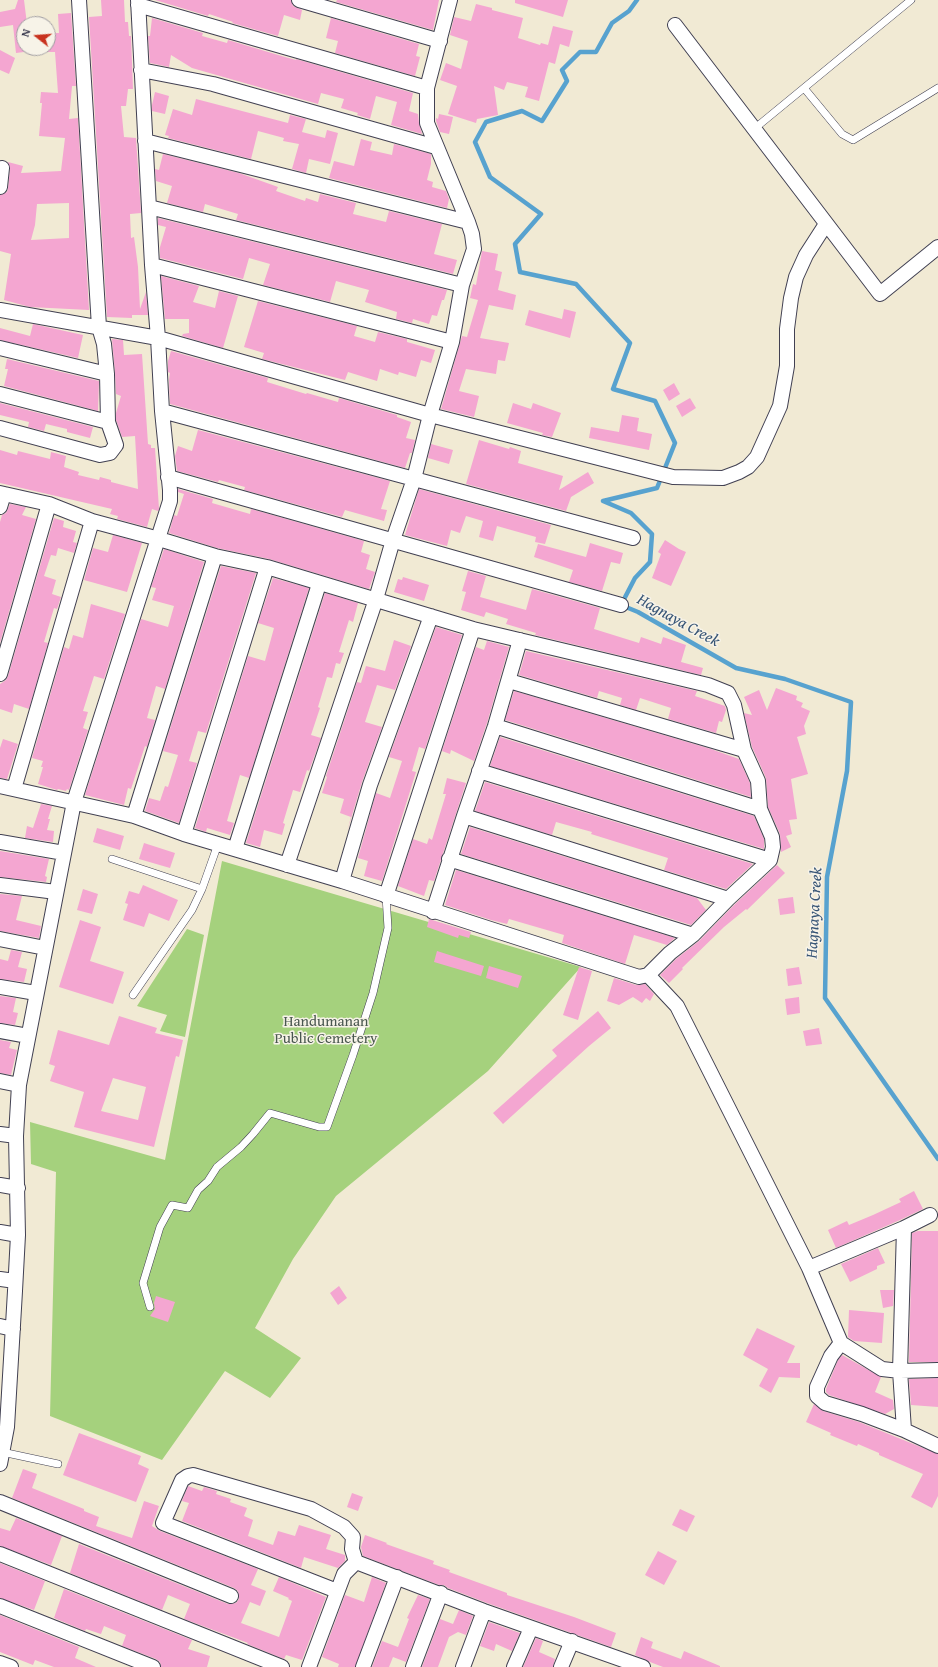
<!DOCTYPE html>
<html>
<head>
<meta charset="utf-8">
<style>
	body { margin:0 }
	#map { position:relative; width:938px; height:1667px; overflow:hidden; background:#f1ead4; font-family:"Gentium Book Plus",serif }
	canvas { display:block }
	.north { position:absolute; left:16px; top:16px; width:40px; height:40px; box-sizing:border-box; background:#f7f3e8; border:1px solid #a29fa3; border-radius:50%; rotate:287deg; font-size:11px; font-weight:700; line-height:16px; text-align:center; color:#22223b }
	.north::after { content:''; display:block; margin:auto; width:14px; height:18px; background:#c8321e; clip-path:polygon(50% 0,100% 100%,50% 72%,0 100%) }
</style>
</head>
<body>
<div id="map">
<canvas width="938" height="1667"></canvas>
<div class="north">N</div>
</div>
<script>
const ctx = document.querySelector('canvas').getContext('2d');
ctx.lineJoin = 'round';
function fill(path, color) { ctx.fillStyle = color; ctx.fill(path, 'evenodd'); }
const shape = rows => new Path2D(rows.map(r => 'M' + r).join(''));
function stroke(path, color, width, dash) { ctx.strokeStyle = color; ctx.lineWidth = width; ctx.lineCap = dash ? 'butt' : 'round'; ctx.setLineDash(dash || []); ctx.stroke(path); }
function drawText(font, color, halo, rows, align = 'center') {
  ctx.font = font + ' "Gentium Book Plus",serif'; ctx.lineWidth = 3; ctx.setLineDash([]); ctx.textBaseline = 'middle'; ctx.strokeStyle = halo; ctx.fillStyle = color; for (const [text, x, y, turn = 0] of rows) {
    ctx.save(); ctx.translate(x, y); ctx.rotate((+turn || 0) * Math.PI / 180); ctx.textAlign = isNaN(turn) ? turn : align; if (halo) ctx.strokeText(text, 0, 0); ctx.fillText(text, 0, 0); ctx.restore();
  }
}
const green = shape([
	[222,861,581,967,488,1071,336,1196,293,1259,255,1328,301,1358,270,1398,225,1371,162,1460,50,1416,56,1172,31,1164,30,1122,165,1160],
	[187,929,204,935,185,1037,160,1031,167,1015,137,1006]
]);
const stream = shape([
	[637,0,629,11,612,23,596,52,580,52,562,70,567,81,542,121,522,111,486,122,475,142,490,177,541,214,515,244,520,272,576,284,630,343,613,389,655,401,675,443,657,488,603,501,631,513,652,534,650,562,635,578,621,605,638,612,736,668,785,679,851,702,847,771,827,877,825,998,938,1159]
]);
const building = shape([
	[18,0,24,0,27,24,24,24,24,52,16,53,13,25,0,27,0,12,15,9],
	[101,0,124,0,125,22,128,22,129,36,131,36,133,89,128,89,126,106,121,106,124,137,136,138,141,213,130,214,131,238,134,237,138,267,140,309,146,292,148,315,132,315,132,318,107,317,89,17,102,16],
	[155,0,291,0,293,6,302,10,300,20,284,15,278,36,232,23,233,22,209,14,208,16],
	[337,0,439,0,433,30,336,2],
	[515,0,568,0,563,17,515,3],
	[476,4,492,8,492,10,523,18,518,38,540,45,541,43,548,45,553,26,573,31,569,47,560,44,555,64,549,62,539,101,525,97,528,87,507,82,504,90,494,86,498,115,477,119,476,123,448,114,457,86,440,80,446,63,461,69,468,41,450,35,454,17,471,21],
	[71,13,76,86,72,86,69,119,78,118,89,310,30,307,4,300,11,254,0,251,0,195,7,192,8,188,10,169,8,162,23,166,21,173,61,171,65,138,39,136,42,103,40,103,41,92,58,93,55,52,48,52,48,33,59,33,58,14],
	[69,203,69,238,31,240,35,225,37,204],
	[152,18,203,33,202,36,227,43,228,40,285,57,296,60,296,59,413,93,409,111,418,114,419,123,422,134,391,125,397,102,376,96,370,119,357,115,358,113,341,108,344,99,321,93,318,104,192,68,171,55,169,67,150,63,148,36,150,36],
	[331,18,419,44,416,56,420,57,415,76,335,53,338,41,326,38],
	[0,50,15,58,9,74,0,70],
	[155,92,169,96,165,114,152,111,152,105],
	[196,99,288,123,290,115,306,119,302,132,325,138,327,130,338,133,330,164,309,159,306,173,292,169,299,144,283,141,284,138,258,131,251,159,168,138,169,136,165,135,173,109,192,115],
	[439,114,453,117,449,134,440,132,436,121,436,118,438,119],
	[361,139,372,142,370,150,392,155,394,144,431,154,431,164,427,180,433,182,432,187,446,191,449,199,447,208,329,178,334,161,354,166],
	[163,154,239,173,278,187,276,191,305,201,306,198,318,202,320,194,356,203,353,214,386,222,389,211,442,224,434,254,457,260,453,274,236,220,238,214,205,204,203,212,167,203,172,186,156,181,155,169,159,170],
	[158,218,447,290,444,300,442,300,437,316,432,315,429,324,413,319,412,323,396,319,397,312,365,302,369,290,336,281,330,302,263,285,270,264,249,258,243,279,160,258,160,247,166,227,158,225],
	[482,251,498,254,495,270,502,272,498,290,516,295,513,310,489,305,480,338,509,343,505,361,498,360,496,374,466,369,459,391,479,396,474,417,441,409,462,336,467,337,478,300,470,298,473,284,476,285],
	[161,276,199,286,193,302,215,308,219,291,238,296,223,348,182,336,183,334,189,333,189,319,165,319],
	[258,301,357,326,354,336,375,342,378,332,407,339,407,342,435,350,431,363,421,360,416,377,399,372,398,375,380,369,377,381,348,372,345,380,262,359,264,353,244,347],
	[564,309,576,312,570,338,525,325,529,310,562,319],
	[33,324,83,335,78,358,0,340,0,328,30,336],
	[112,339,123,340,124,355,142,354,148,444,151,445,151,448,155,448,159,509,158,511,152,509,147,527,117,519,118,516,110,514,112,509,0,483,0,450,17,455,18,451,50,459,51,452,66,456,64,467,79,472,78,475,99,480,100,477,111,480,111,482,138,489,135,436,122,437,116,420,116,413,121,396,116,394,115,373],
	[171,351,268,378,267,382,306,394,307,393,338,402,339,398,397,415,397,417,411,422,406,438,415,440,412,453,410,453,405,468,170,404,169,380,170,373,168,372,168,361],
	[7,359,99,381,98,411,4,386,8,369,5,369],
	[674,383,680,394,669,401,663,390],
	[690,398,696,408,682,417,676,406],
	[0,403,93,427,90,438,67,432,67,429,46,424,44,431,28,427,29,422,0,415],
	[513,403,531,409,533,403,561,413,552,437,542,435,543,433,507,423],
	[622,415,639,418,637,431,652,434,649,450,589,438,591,427,619,432],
	[198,430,390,481,381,509,387,510,384,521,345,510,342,517,244,490,245,487,219,480,218,482,177,471,175,456,178,446,192,451],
	[479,440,509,449,510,447,521,451,518,463,563,476,559,490,588,472,594,483,571,497,566,511,466,484],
	[431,444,453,450,449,464,428,458],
	[178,489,213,499,212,503,250,514,251,509,364,541,361,552,370,555,366,569,375,572,369,589,269,559,217,548,169,533,174,515,177,516,184,494,178,492],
	[419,489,551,525,545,544,535,542,536,537,497,526,493,541,479,537,483,521,466,516,460,533,451,530,447,546,405,535],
	[10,504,26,507,22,515,36,519,0,643,0,522,2,515,6,513],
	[54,518,64,521,63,527,76,531,73,542,77,543,74,553,58,548,56,556,51,555,44,576,56,580,52,594,61,597,57,609,54,608,44,642,48,643,29,709,14,704,12,713,0,709,0,684,6,680,8,676],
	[113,535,142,543,127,592,84,580,93,548,108,552],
	[665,540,679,549,686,552,671,586,652,578,661,554,658,552],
	[590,543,623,553,620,564,611,562,602,591,569,582,573,570,534,557,538,544,586,557],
	[164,549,204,562,165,689,156,686,147,718,155,720,147,747,145,746,131,789,128,788,124,805,85,795,141,619,168,627,174,606,152,600,156,588,151,587],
	[221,566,256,573,206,733,198,731,189,761,197,763,179,823,145,811,149,798,160,801,165,786,168,787,178,755,163,751],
	[468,571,486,576,480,597,526,610,532,589,600,608,594,629,639,643,641,637,661,644,663,637,686,645,681,662,703,668,701,675,535,635,536,633,506,624,508,619,486,612,484,617,461,610,466,592,462,591],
	[403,577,429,585,424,601,394,592,398,579,402,580],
	[273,578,309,588,249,778,240,775,227,821,234,823,230,835,207,828,206,832,195,828,248,656,265,661,274,628,258,623],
	[325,593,358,603,353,622,349,620,339,652,344,653,340,664,336,663,332,678,327,677,318,707,320,708,311,735,321,738,309,771,307,770,300,792,293,790,283,823,285,824,282,835,264,830,260,847,246,843],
	[91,604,125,614,104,679,94,676,83,711,88,712,83,728,88,730,69,790,67,789,66,791,58,789,57,790,38,784,43,767,41,767,43,761,32,758,64,647,69,649,73,635,83,638],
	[436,627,462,635,425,749,419,747,412,771,416,772,382,881,364,876,368,861,358,858,376,793,390,798,402,761,389,757],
	[394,640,411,646,395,690,377,685,365,722,382,727,362,782,347,832,351,817,340,813,344,799,322,793,327,777,326,776,357,682,361,683,366,666,385,671],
	[487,641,509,647,487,723,474,761,451,750,450,754,442,751,476,647,484,650],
	[526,651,697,691,695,696,725,706,726,710,722,722,719,721,716,733,668,719,671,708,640,698,636,710,620,705,622,698,599,691,597,698,519,675],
	[776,688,797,696,796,700,803,703,801,707,810,711,804,726,806,734,797,737,808,774,791,779,797,819,789,820,792,834,786,836,791,847,781,852,780,834,768,807,766,778,752,747,744,713,752,715,744,697,759,690,767,710],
	[514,691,711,749,739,759,750,783,751,797,505,720],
	[500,737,754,816,764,839,764,849,490,766],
	[3,739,18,744,7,779,0,778,0,748],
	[447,778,466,783,434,881,429,880,424,896,398,886,413,839,427,844,429,838,432,840,446,794,443,794],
	[485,782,753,864,726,889,664,870,668,858,591,834,592,832,556,822,552,835,475,811],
	[41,804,52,806,48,819,50,819,47,830,54,831,53,842,25,838,27,826,33,828],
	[470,827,697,898,706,910,691,925,461,854],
	[97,828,124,836,120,850,93,842],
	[144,843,175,853,170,868,139,859],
	[0,851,49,859,45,876,47,877,46,882,0,877],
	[777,865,785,873,747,910,746,909,724,927,682,968,683,969,669,983,660,975,676,959,699,941,734,905],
	[456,870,675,938,667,945,634,935,625,964,562,943,564,935,509,919,507,924,491,920,445,905],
	[143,885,178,900,169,921,149,913,144,927,123,920,128,904,125,903,129,891,139,894],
	[83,889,98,894,92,914,77,910],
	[0,894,22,896,16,920,41,926,39,938,0,931],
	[793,897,795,913,780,915,778,899],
	[429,919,471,932,469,938,459,935,458,938,427,927],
	[80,920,101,927,90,961,124,972,113,1004,59,987],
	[11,950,22,952,18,967,27,969,24,982,0,979,0,959,8,961],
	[437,951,484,966,481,976,434,962],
	[489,966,522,976,518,988,486,978],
	[579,967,592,971,578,1020,563,1015],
	[799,967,802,984,788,986,786,969],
	[614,978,636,985,645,984,654,994,650,1001,646,998,642,1003,633,997,619,1005,607,1001],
	[0,996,16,998,13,1012,18,1013,15,1025,0,1023],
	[799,997,800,1013,787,1015,785,999],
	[598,1011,611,1028,589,1046,503,1124,493,1113,557,1056,552,1050],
	[119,1016,157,1028,155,1033,183,1040,179,1057,176,1056,154,1147,74,1127,84,1092,50,1081,55,1066,49,1064,58,1030,109,1045],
	[113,1078,146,1087,138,1120,101,1111],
	[819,1028,822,1044,806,1046,803,1031],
	[0,1040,11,1042,9,1048,17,1050,11,1075,0,1073],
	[914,1191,923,1209,900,1220,836,1248,828,1230,847,1221,849,1225,873,1215,901,1202,899,1199],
	[918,1231,938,1231,938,1362,909,1362,912,1233],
	[878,1248,885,1263,877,1266,877,1269,850,1282,841,1264],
	[339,1286,347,1298,338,1305,330,1293],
	[880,1290,894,1290,893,1306,883,1308],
	[156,1296,175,1302,168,1322,150,1316,155,1309,154,1303],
	[849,1310,884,1313,882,1343,854,1341,848,1337],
	[757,1328,795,1346,787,1363,800,1363,800,1378,779,1377,771,1393,759,1386,768,1369,743,1355],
	[842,1355,881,1377,875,1392,893,1400,894,1409,885,1414,829,1395,826,1392,826,1389,838,1360],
	[938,1378,938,1407,911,1405,909,1379],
	[814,1404,823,1411,859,1422,938,1454,938,1496,932,1508,911,1497,923,1474,879,1455,879,1453,858,1444,857,1446,830,1435,831,1433,806,1422],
	[79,1433,141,1456,138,1464,149,1469,136,1502,63,1475],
	[23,1469,37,1474,32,1488,84,1509,84,1511,99,1517,96,1526,132,1538,144,1501,159,1506,152,1526,160,1531,258,1569,251,1585,266,1591,260,1606,250,1602,241,1623,279,1637,292,1601,288,1599,289,1598,273,1591,279,1577,326,1597,302,1660,286,1655,284,1659,247,1644,248,1643,184,1619,190,1604,168,1595,162,1610,70,1573,79,1544,228,1604,236,1603,239,1599,238,1591,234,1588,12,1498],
	[188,1486,202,1491,204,1487,217,1491,216,1494,231,1499,230,1502,247,1508,244,1516,253,1520,248,1536,273,1545,278,1531,295,1536,299,1525,331,1535,326,1549,345,1555,345,1561,338,1568,304,1557,301,1568,182,1521,189,1503,182,1501],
	[352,1493,363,1497,358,1511,347,1507],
	[680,1509,695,1516,687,1532,672,1525],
	[16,1518,67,1538,62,1536,51,1565,0,1546,0,1528,10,1531],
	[365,1535,387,1543,386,1544,434,1561,433,1564,450,1570,449,1572,507,1593,507,1595,574,1617,616,1633,611,1647,487,1603,448,1588,444,1585,439,1585,363,1556,361,1547],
	[658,1551,677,1561,664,1585,645,1575],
	[0,1563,45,1581,34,1610,0,1598],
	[372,1577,386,1583,355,1667,338,1667,339,1664,322,1657,345,1595,364,1602],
	[64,1589,192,1640,188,1649,210,1656,207,1667,161,1667,160,1662,156,1659,122,1646,126,1635,104,1626,101,1634,86,1629,85,1631,54,1618],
	[418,1595,430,1599,406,1662,393,1657,389,1667,372,1667,382,1641,398,1647,409,1619,407,1618],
	[459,1610,473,1616,466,1635,458,1632,449,1637,438,1667,422,1667,440,1619,453,1624],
	[0,1615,79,1647,75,1658,96,1667,54,1667,35,1660,33,1665,0,1652],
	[489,1622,520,1633,512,1651,496,1644,494,1651,480,1646],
	[641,1637,653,1642,651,1648,681,1659,684,1651,720,1666,720,1667,663,1667,650,1662,635,1655],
	[536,1638,543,1641,539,1652,555,1659,553,1667,523,1667]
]);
const service = shape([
	[804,88,842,134,853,140,938,88],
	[754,129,911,0],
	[112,859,202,889],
	[133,995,192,910,202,889,218,844],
	[150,1307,143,1283,160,1227,172,1205,188,1208,198,1190,208,1181,217,1167,241,1147,253,1134,270,1113,319,1127,327,1127,353,1055,373,993,388,928,386,896],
	[2,1452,58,1464]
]);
const minor = shape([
	[299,0,440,41],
	[138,5,427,88],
	[675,25,880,294,938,247],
	[141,70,213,84,436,147],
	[145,141,468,222],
	[0,187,2,168],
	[149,207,462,285],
	[152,265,452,342],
	[0,310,158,338,430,415,673,477,723,478,739,472,748,467,757,457,780,406,787,366,787,329,791,298,796,277,806,255,826,224],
	[0,348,107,374],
	[0,394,108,422],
	[162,411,633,538],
	[0,428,100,455,110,453,116,445,108,422,107,374,104,344,99,327,79,0],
	[168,477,621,605],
	[0,493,49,504,92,521,159,539,215,556,267,567,473,629,708,685,728,693,734,705,744,750,758,781,760,809,772,837,773,847,770,860,728,899,693,935,670,953,648,975,639,977,342,881,184,834,134,816,0,786],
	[0,507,4,494],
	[0,674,49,504],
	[509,681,744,750],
	[495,726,760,809],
	[479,771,770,860],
	[14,789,92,521],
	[134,816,215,556],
	[464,816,728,899],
	[184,834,267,567],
	[0,842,64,853],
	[235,849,319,584],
	[449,859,693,935],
	[287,865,376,599,393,540,414,479,430,415,452,342,462,285,474,249,472,234,468,222,427,123,427,88,450,0],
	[342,881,370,785,431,616],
	[0,885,56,892],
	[386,896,473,629],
	[433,912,464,816,495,726,520,640],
	[0,939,45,948],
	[648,975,677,1006,809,1268,841,1343,831,1356,817,1387,817,1396,825,1403,862,1414,904,1430,938,1446],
	[0,987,36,993],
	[0,1031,28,1036],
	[0,1081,19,1085],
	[0,1134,16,1136],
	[0,1185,18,1188],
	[0,1232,18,1235],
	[809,1268,904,1228],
	[0,1279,15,1281],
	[0,1326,13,1329],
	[841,1343,882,1369,900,1371,938,1370],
	[904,1430,900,1371,904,1228,930,1215],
	[0,1464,7,1427,15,1291,18,1235,16,1136,19,1085,74,802,170,501,170,490,162,411,158,338,152,265,138,0],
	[0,1502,231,1596],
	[0,1554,282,1667],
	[356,1562,484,1611,643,1667],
	[337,1591,163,1523,182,1480,188,1476,193,1475,311,1509,344,1527,353,1537,352,1549,356,1562],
	[0,1606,153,1667],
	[0,1663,11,1667],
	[309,1667,344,1574,356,1562],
	[363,1667,397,1577],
	[413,1667,441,1593],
	[463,1667,484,1611],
	[514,1667,531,1628],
	[561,1667,572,1641]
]);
const parkNames = [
	["Handumanan",326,1022],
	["Public Cemetery",326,1039]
];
const waterNames = [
	["Hagnaya Creek",678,621,29],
	["Hagnaya Creek",815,913,-87]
];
fill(green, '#a5d17d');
stroke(stream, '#57a2cf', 4.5);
fill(building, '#f4a6d1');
stroke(service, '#414052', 8);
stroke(minor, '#414052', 16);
stroke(service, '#fff', 7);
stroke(minor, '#fff', 14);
drawText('15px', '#49574f', '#f7f3e8', parkNames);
drawText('italic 16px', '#375576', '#f7f3e8', waterNames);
</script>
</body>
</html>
